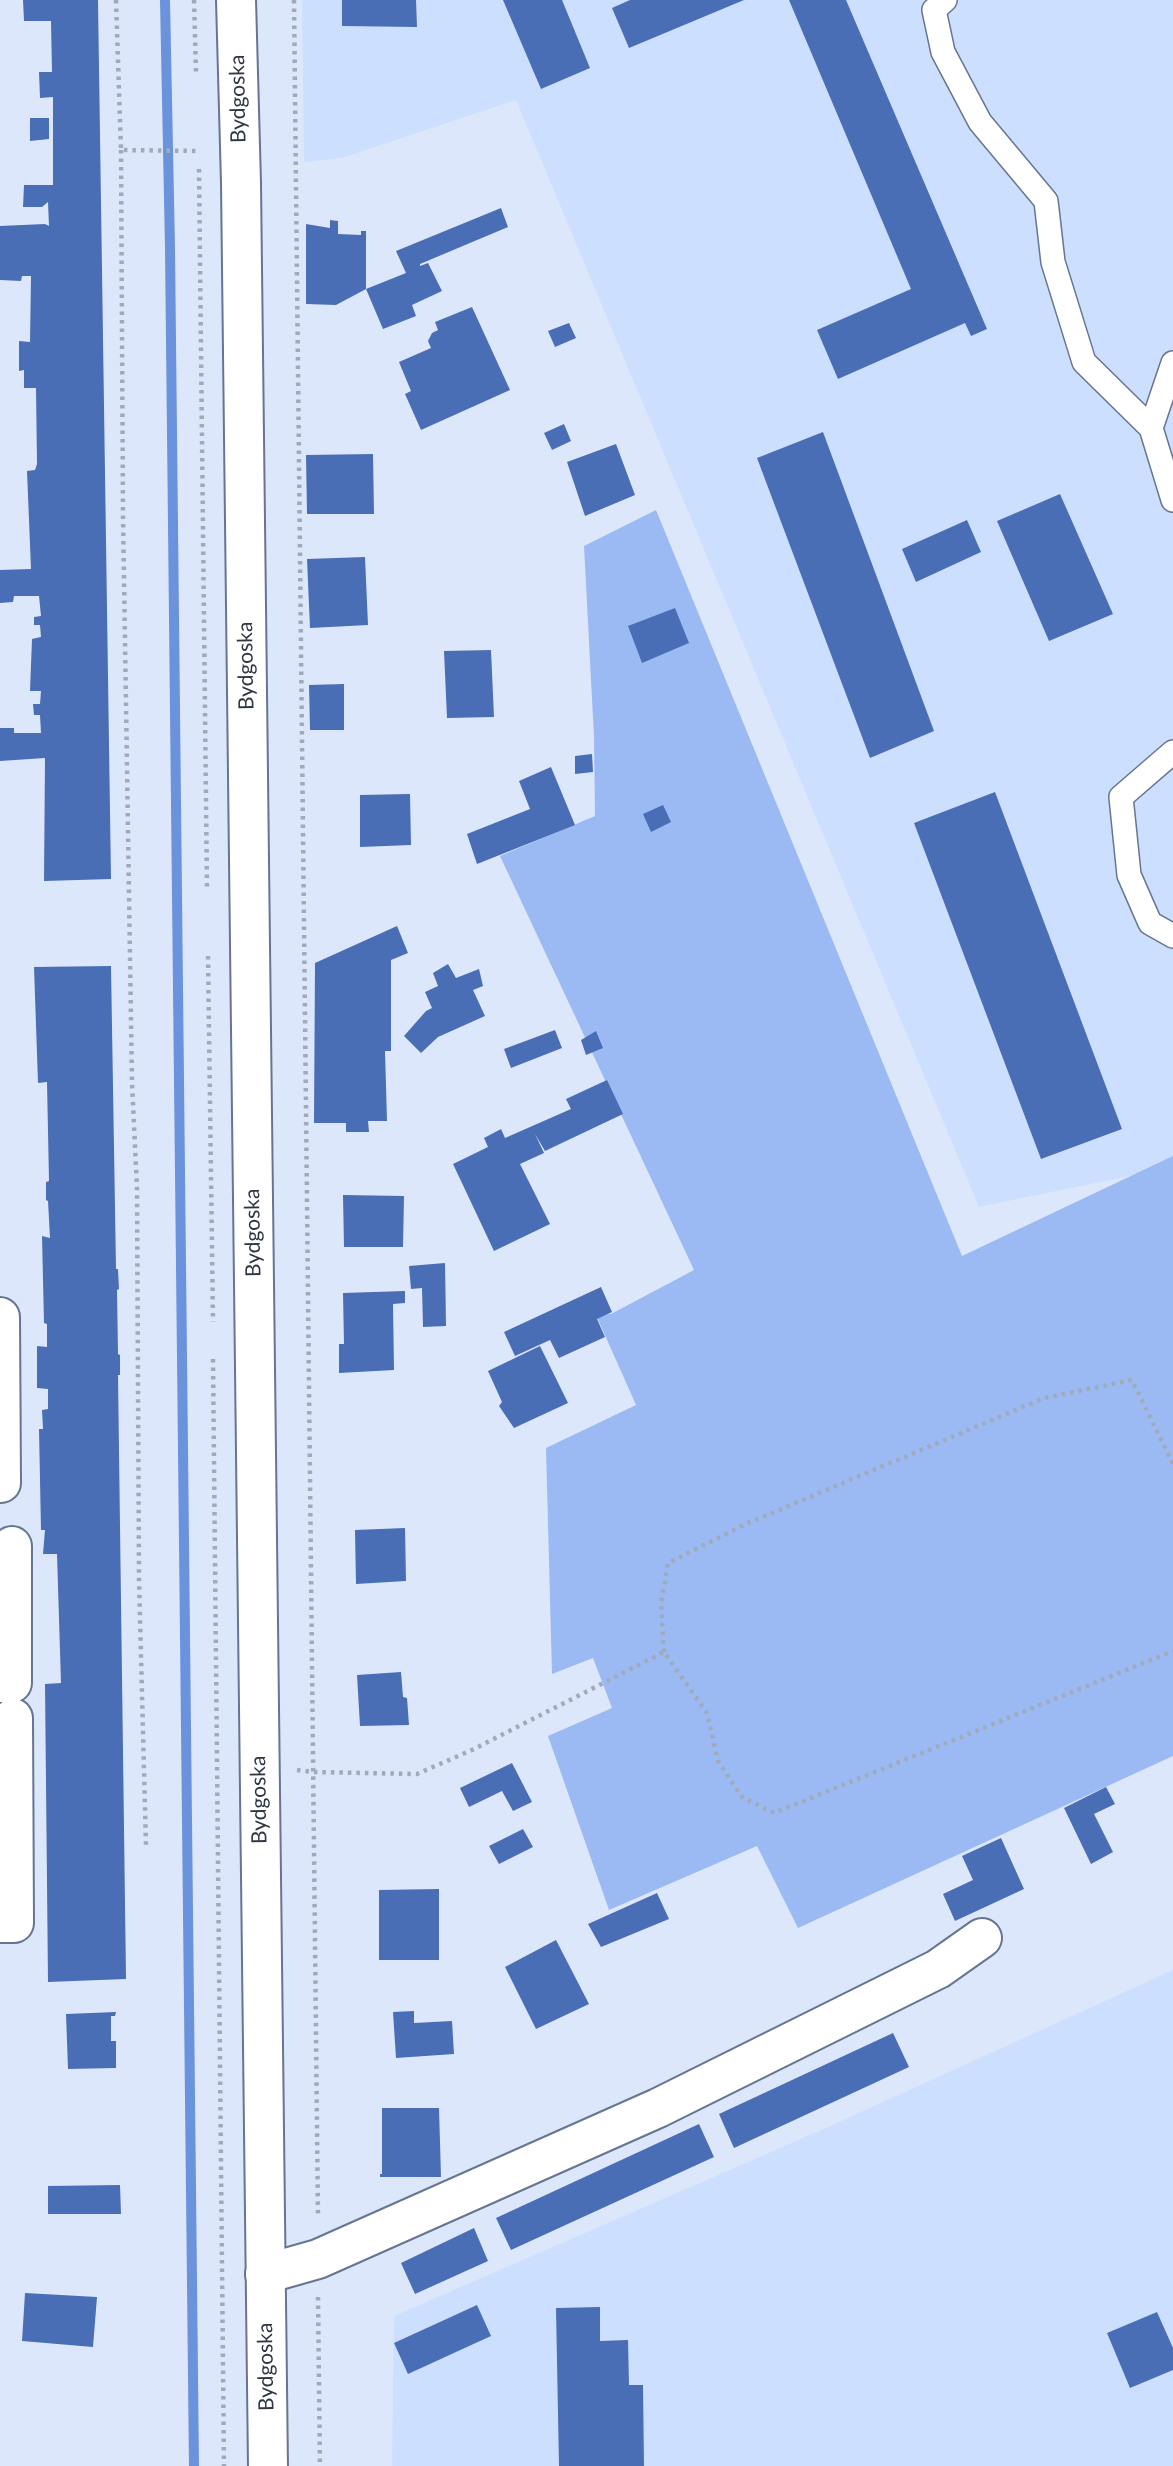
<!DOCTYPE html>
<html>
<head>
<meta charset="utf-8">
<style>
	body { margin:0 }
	canvas { display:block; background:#dce7fb }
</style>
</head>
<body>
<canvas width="1173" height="2466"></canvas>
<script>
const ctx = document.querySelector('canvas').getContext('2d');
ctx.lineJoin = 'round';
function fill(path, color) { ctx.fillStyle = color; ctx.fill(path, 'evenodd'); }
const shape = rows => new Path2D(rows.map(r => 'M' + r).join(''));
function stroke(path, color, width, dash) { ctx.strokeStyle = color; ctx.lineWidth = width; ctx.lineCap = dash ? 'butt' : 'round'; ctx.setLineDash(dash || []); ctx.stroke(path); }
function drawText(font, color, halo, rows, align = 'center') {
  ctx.font = font + ' Lato,sans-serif'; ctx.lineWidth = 7; ctx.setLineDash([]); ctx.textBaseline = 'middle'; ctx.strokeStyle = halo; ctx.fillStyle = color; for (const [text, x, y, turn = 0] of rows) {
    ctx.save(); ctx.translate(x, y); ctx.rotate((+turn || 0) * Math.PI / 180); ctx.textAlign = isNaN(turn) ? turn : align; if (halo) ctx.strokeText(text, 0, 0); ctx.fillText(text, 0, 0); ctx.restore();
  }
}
const built = shape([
	[302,0,1173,0,1173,1256,1134,1175,979,1207,516,100,342,158,304,162],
	[1173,1970,1173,2466,392,2466,394,2316,819,2131]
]);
const green = shape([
	[656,510,962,1256,1173,1156,1173,1756,798,1928,757,1846,609,1910,548,1736,612,1708,593,1658,552,1674,546,1448,636,1405,596,1315,611,1314,694,1270,500,856,595,816,594,737,584,546]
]);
const stream = shape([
	[165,0,170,248,194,2466]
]);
const building = shape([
	[23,0,98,0,111,879,44,881,45,758,0,761,0,728,14,728,14,733,41,733,40,715,34,715,33,704,40,704,41,691,30,691,32,639,41,637,40,625,34,625,34,617,41,616,39,596,14,596,13,602,0,603,0,570,31,569,27,471,35,470,37,464,36,388,24,388,24,370,19,371,19,341,30,342,31,276,22,276,21,281,0,280,0,226,45,224,49,226,48,202,42,207,23,207,24,185,53,185,53,97,40,98,39,72,52,72,51,21,24,21],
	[342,0,416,0,417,27,342,26],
	[503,0,562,0,590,68,541,89],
	[630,0,744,0,629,48,612,8],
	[789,0,846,0,987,329,971,336,965,323,838,379,817,330,911,289],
	[30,118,49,118,49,139,30,141],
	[501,208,508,227,420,264,420,266,428,263,442,291,412,305,416,316,383,329,366,289,406,273,396,251],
	[330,220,338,221,338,234,361,235,361,231,366,231,366,289,336,305,306,304,306,224,330,228],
	[472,307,510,390,421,430,405,394,411,391,399,362,431,348,428,341,432,333,438,330,435,322],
	[569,323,576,338,555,347,548,331],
	[564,424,571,441,552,450,544,433],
	[823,432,934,731,870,758,757,458],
	[616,444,635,495,585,516,567,462],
	[373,454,374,514,307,514,306,455],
	[1060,494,1113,614,1049,641,997,521],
	[967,520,981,552,916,582,902,549],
	[365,557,368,625,310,628,307,559],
	[675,608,689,643,642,663,628,626],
	[491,650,494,717,447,718,444,651],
	[344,684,344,730,310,730,309,685],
	[592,754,593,772,575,774,575,756],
	[551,767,575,825,477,864,467,834,530,809,519,781],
	[995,792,1122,1129,1041,1159,914,823],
	[410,794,411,845,360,847,360,795],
	[663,805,671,822,651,832,643,814],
	[397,926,408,953,391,960,391,1051,385,1051,387,1121,368,1121,369,1132,346,1132,346,1123,314,1123,315,963],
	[448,964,456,978,479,969,483,986,473,990,485,1016,438,1037,421,1053,404,1036,426,1011,432,1008,425,992,438,986,433,973],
	[111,966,116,1269,118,1269,119,1289,117,1290,118,1354,120,1355,120,1375,118,1375,126,1979,48,1982,45,1684,61,1683,57,1554,43,1554,45,1530,41,1530,39,1429,43,1429,42,1410,48,1409,48,1389,37,1388,37,1346,47,1347,47,1324,44,1323,42,1236,50,1238,48,1201,46,1200,46,1182,49,1181,47,1082,38,1083,34,967],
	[555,1030,562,1048,511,1068,504,1049],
	[596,1031,603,1048,586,1055,581,1040],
	[607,1080,623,1114,545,1151,535,1134,544,1153,520,1164,550,1224,494,1251,453,1164,488,1147,484,1138,501,1129,505,1138,571,1109,566,1099],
	[343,1195,404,1196,403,1247,344,1247],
	[445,1263,446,1326,423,1327,422,1288,411,1289,409,1266],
	[601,1287,612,1312,597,1319,605,1337,559,1358,550,1340,515,1356,504,1332],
	[405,1291,405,1303,393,1304,394,1370,339,1373,339,1344,344,1344,343,1293],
	[540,1346,568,1403,514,1428,499,1406,502,1402,488,1371],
	[405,1528,406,1581,356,1584,355,1530],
	[401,1672,403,1697,407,1698,409,1725,360,1726,357,1675],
	[512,1763,532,1802,513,1811,502,1791,469,1807,460,1788],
	[1106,1787,1115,1804,1094,1814,1113,1852,1091,1864,1064,1808],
	[523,1829,533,1847,499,1864,489,1846],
	[1001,1838,1024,1889,955,1921,943,1894,973,1880,962,1856],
	[439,1889,439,1960,379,1960,379,1890],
	[657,1893,669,1919,601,1947,588,1924],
	[556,1940,589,2004,536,2029,505,1967],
	[414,2011,414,2023,452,2021,454,2054,396,2058,393,2012],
	[116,2012,115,2016,111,2016,111,2041,116,2041,116,2068,68,2069,66,2014],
	[893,2033,909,2067,734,2148,719,2114],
	[382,2108,439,2108,441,2177,380,2177,380,2174,382,2174],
	[699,2124,714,2157,511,2250,496,2218],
	[120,2185,121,2214,48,2214,48,2186],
	[474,2228,488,2261,415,2294,401,2263],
	[25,2293,97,2297,93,2347,22,2341],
	[477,2305,491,2336,408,2374,394,2343],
	[600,2307,600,2341,628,2340,629,2385,643,2385,644,2466,559,2466,556,2308],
	[1157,2312,1173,2348,1173,2370,1130,2388,1107,2333]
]);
const path = shape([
	[116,0,121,150,199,151],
	[194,0,196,73],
	[294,0,318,2218],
	[121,150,123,514,132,1083,137,1188,139,1580,146,1845],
	[199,169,207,891],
	[208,956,213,1322],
	[213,1359,224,2466],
	[664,1652,661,1603,668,1563,746,1524,1044,1398,1132,1380,1173,1464],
	[297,1770,313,1772,417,1774,472,1750,664,1652,707,1713,718,1761,742,1797,774,1813,1173,1651],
	[318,2297,320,2466]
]);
const lane = shape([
	[945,0,934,10,943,52,980,122,1046,201,1053,262,1084,362,1151,428],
	[1173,363,1151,428,1173,500],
	[1173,752,1121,797,1129,875,1150,923,1173,936]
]);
const street = shape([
	[0,1317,1,1483],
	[0,1683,12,1683,12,1546],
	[0,1923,14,1923,13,1718],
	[265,2274,318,2259,658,2108,938,1969,982,1938]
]);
const primary = shape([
	[236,0,241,183,268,2466]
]);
const streetNames = [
	["Bydgoska",238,99,-91],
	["Bydgoska",246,666,-91],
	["Bydgoska",253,1233,-91],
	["Bydgoska",259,1800,-91],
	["Bydgoska",266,2367,-91]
];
fill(built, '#cddfff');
fill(green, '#9bbaf3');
stroke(stream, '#6a92dd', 10);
fill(building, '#496eb6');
stroke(lane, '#657592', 26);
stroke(street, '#657592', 42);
stroke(primary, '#657592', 42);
stroke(path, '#a0aabb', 4.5, [3.5, 5]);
stroke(lane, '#fff', 23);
stroke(street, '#fff', 38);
stroke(primary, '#fff', 38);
drawText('21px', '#2f3643', '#fff', streetNames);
</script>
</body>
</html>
